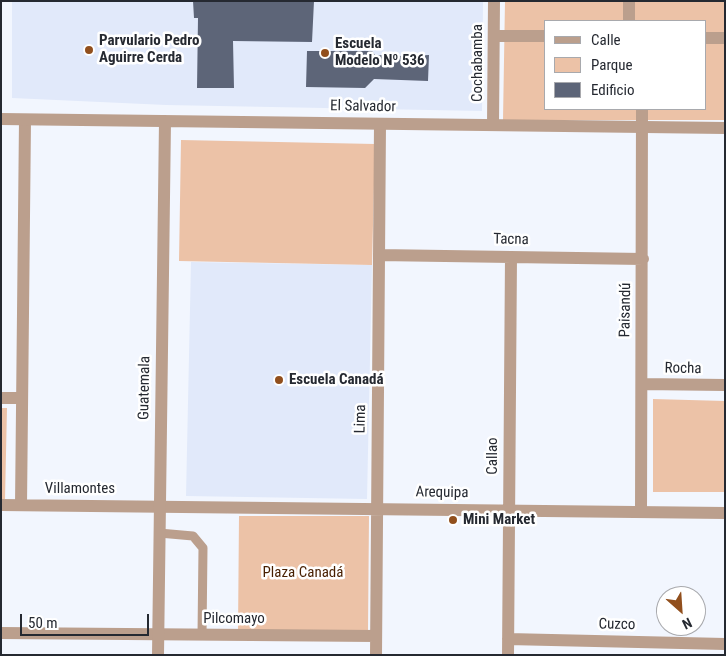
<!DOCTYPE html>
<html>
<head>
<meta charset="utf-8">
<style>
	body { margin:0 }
	#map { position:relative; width:726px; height:656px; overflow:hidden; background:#f2f6fe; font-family:"Roboto Condensed",sans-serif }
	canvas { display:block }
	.frame { position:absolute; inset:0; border:2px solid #252931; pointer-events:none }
	.legend { position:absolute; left:544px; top:20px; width:162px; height:90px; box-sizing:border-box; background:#fff; border:1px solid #a8a9ad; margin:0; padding:6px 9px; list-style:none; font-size:15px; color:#252931 }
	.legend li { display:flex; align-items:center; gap:10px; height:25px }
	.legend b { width:25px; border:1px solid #a8a9ad }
	.north { position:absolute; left:656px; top:586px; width:50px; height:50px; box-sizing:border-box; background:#fff; border:1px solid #a8a9ad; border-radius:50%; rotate:154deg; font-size:14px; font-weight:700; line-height:20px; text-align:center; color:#252931 }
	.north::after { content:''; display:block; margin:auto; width:18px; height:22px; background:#914f1d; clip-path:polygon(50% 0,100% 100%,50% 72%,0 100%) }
	.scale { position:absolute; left:20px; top:614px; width:129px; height:22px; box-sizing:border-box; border:2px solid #252931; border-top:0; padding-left:6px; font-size:15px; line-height:18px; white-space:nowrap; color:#252931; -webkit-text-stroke:4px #fff; paint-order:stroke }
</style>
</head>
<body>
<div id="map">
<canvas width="726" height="656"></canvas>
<div class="frame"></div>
<ul class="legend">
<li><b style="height:6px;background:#bb9f8d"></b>Calle</li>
<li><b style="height:14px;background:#ecc2a7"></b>Parque</li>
<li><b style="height:14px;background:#5d6578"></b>Edificio</li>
</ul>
<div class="north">N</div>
<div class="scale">50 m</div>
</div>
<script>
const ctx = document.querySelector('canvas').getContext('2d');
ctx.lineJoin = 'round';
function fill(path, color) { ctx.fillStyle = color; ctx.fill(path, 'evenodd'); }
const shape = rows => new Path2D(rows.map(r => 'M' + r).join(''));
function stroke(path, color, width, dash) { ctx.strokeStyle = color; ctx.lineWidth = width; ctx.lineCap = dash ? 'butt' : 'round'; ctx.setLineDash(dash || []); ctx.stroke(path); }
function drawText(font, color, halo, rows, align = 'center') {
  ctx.font = font + ' "Roboto Condensed",sans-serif'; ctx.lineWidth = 5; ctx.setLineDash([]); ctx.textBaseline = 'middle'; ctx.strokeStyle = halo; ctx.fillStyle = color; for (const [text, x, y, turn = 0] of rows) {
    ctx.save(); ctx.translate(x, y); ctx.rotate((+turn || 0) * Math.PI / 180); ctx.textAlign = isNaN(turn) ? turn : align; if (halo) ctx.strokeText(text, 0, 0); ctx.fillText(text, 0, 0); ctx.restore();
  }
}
const built = shape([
	[12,1,483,1,482,111,166,105,12,98],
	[191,262,372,265,367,499,186,496]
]);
const green = shape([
	[505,1,725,1,725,120,503,120],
	[545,21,705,21,705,109,545,109],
	[181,140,375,144,372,265,179,261],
	[653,399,725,401,725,492,653,492],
	[1,408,7,408,5,499,1,499],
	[239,516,369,516,368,630,238,630]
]);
const building = shape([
	[193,1,314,1,312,42,233,41,234,88,197,88,198,18,194,18],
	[307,51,372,51,375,55,404,56,429,55,428,81,374,79,365,88,306,87]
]);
const service = shape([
	[159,533,193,536,203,548,202,635]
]);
const minor = shape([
	[629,1,629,21],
	[494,36,545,36],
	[705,38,725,38],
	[493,125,494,1],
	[379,255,643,259],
	[642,384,725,385],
	[1,398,22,398],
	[1,505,725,513],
	[21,505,25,120],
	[641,512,642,109],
	[1,633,376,636],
	[508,639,725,644],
	[376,655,380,124],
	[508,655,511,257]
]);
const tertiary = shape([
	[1,119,725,128],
	[158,655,165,121]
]);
const markers = [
	[89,50,5,"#914f1d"],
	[325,53,5,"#914f1d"],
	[279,380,5,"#914f1d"],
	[453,520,5,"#914f1d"]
];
const poiNames = [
	["Parvulario Pedro",99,41],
	["Aguirre Cerda",99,58],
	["Escuela",335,44],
	["Modelo Nº 536",335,61],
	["Escuela Canadá",289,380],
	["Mini Market",463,520]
];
const streetNames = [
	["Cochabamba",478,63,-90],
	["El Salvador",363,107,1],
	["Tacna",511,240,1],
	["Paisandú",626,310,-89],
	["Rocha",683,369,1],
	["Guatemala",145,388,-89],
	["Lima",361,419,-89],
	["Callao",493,456,-90],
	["Villamontes",80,489],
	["Arequipa",442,493,1],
	["Pilcomayo",234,619],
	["Cuzco",617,625,1]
];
const parkNames = [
	["Plaza Canadá",303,573]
];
fill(built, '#e1e9fa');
fill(green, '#ecc2a7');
fill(building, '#5d6578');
stroke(service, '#bb9f8d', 9);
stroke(minor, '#bb9f8d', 12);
stroke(tertiary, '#bb9f8d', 12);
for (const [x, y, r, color] of markers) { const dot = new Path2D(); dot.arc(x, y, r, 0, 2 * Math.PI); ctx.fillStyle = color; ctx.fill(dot); stroke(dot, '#fff', 2); }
drawText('bold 15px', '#252931', '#fff', poiNames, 'left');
drawText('15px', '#252931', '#fff', streetNames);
drawText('15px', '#471f00', '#fff', parkNames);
</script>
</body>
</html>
